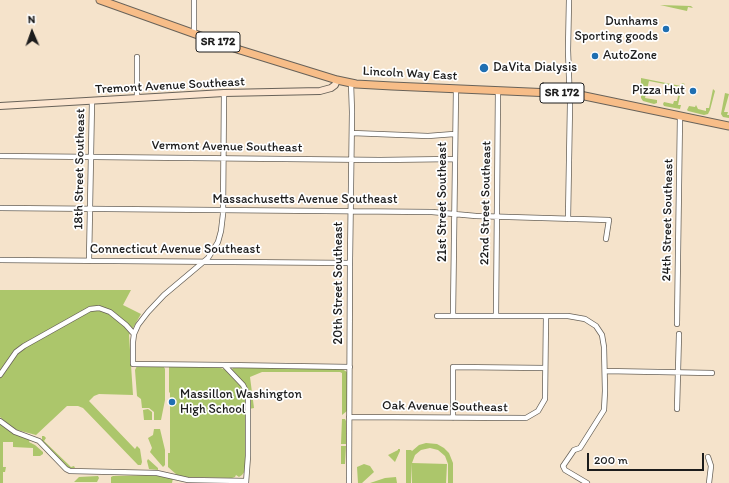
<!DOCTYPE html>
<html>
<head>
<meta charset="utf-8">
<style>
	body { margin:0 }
	#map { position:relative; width:729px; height:483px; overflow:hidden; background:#f5e3cb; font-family:Itim,sans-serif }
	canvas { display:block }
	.north { position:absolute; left:12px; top:12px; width:40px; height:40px; -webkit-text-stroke:3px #fff; paint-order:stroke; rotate:358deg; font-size:11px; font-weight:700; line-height:16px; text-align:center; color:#1c1c1c }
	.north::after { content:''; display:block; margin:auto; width:14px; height:18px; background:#1c1c1c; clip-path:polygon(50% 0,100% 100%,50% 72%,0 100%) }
	.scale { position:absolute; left:587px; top:453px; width:117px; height:18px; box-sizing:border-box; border:2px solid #1c1c1c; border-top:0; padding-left:5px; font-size:12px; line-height:14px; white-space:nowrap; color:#1c1c1c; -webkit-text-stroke:3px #fff; paint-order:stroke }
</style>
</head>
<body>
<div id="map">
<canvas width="729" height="483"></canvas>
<div class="north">N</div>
<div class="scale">200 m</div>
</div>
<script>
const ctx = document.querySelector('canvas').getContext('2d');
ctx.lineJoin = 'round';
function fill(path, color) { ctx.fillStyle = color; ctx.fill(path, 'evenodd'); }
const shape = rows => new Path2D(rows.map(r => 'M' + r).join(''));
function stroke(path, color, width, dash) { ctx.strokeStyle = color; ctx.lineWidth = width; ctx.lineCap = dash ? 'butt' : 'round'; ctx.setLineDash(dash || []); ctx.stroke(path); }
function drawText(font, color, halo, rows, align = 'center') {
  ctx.font = font + ' Itim,sans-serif'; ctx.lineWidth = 3.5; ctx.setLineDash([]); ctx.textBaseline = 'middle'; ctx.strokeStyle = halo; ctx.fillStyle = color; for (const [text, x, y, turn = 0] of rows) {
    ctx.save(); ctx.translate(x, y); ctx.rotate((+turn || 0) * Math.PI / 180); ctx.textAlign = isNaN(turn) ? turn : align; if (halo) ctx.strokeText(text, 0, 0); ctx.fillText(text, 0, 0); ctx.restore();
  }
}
const green = shape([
	[660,5,691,6,693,8,688,7,687,11],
	[641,78,681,86,682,83,685,84,682,86,678,105,681,105,680,109,664,106,663,104,664,102,673,104,674,101,677,101,680,87,649,81,645,98,657,100,657,103,654,104,643,101,641,98],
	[713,89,715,91,710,110,708,114,704,115,688,111,687,110,689,106,695,107,696,105,698,109,706,111,706,108,709,108],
	[725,93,729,94,724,112,728,112,727,115,729,115,729,118,723,117,721,114],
	[0,290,131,290,123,305,141,314,129,335,133,395,99,394,94,396,89,401,135,449,137,446,140,449,142,462,141,465,138,465,83,408,78,406,67,406,36,435,17,430,10,426,0,417],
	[137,366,164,367,165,369,165,400,161,420,154,420,154,412,149,408,142,408,141,399,137,396,135,370],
	[169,367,218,367,226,370,242,386,246,392,245,429,247,430,245,471,242,475,239,477,236,475,235,477,232,478,183,477,177,475,168,467,168,453,170,453,170,393,169,392],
	[236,367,342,369,347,372,347,411,342,415,342,373,340,372,262,372,250,377,254,408,249,409,249,390,245,385,231,370,233,368],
	[148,409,152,412,152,420,144,420,143,410],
	[342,419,345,419,346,421,346,444,341,444],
	[0,424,14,434,30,439,29,442,35,445,43,452,43,454,40,456,33,456,33,448,13,447,13,442,3,442,3,467,6,467,5,472,3,472,3,483,0,483],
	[154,429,160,429,165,450,165,465,163,467,150,452,152,448,148,438,153,435],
	[42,436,44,436,46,438,44,441,71,467,74,466,75,468,69,468,42,441],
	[426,443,437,444,444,448,449,453,453,463,453,483,448,483,448,464,445,456,438,450,430,448,421,450,415,455,412,463,411,483,406,483,406,450,411,450,412,451,419,445],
	[341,446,346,446,345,464,341,464],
	[398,449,400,449,400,451,395,462,388,455,398,450],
	[148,459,158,468,158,470,149,469,147,461],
	[412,463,447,464,446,483,412,483],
	[364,464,370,466,374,472,362,483,358,483,357,467],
	[159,475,173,478,172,483,111,483,111,477,113,476],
	[98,476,99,478,97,482,74,482,79,477],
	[396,477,397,483,370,483,385,478]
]);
const street = shape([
	[194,33,194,0],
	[137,57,137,98],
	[224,93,223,214,221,231,218,242,208,258,164,295,148,312,138,325,134,334,133,342,133,364,224,365,243,385,248,395,248,456,246,483],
	[352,133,428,136,454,134],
	[0,156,380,160,454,159],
	[0,208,432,212,476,216,609,220,606,239],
	[568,219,570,104,568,50,569,0],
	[0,260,350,263],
	[89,261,92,101],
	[453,315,456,89],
	[437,316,568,316,585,319,596,326,602,335,604,347,605,391,604,410,580,448,574,450,563,466,565,470,587,483],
	[496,316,498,90],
	[677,324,680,116],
	[224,365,350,367],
	[605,371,712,373],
	[0,375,16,352,24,346,90,309,99,308,110,312,126,325,134,334],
	[677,409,679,334],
	[349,417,526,418,538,411,545,399,546,316],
	[453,418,453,367,545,368],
	[0,421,15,432,39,441,66,469,70,471,157,473,188,480,246,481],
	[708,457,711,466,709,483],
	[349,483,350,260,352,112,351,83]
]);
const secondary = shape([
	[0,106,224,93,320,91,331,88,335,85,337,80]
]);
const primary = shape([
	[100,0,240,50,337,80,356,84,392,86,575,94,729,126]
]);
const markers = [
	[666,29,4,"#1f6fb2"],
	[595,56,4,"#1f6fb2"],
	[484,68,5,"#1f6fb2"],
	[693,91,4,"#1f6fb2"],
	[172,402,4,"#1f6fb2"]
];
const shields = [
	[218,42,44],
	[562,93,44]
];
const shieldNames = [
	["SR 172",218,42],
	["SR 172",562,93]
];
const poiNames = [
	["Dunhams",658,22,"right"],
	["Sporting goods",658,37,"right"],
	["AutoZone",603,56],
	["DaVita Dialysis",493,68],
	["Pizza Hut",685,91,"right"],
	["Massillon Washington",180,395],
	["High School",180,410]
];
const streetNames = [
	["Lincoln Way East",410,74,3],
	["Tremont Avenue Southeast",170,86,-3],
	["Vermont Avenue Southeast",227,147,1],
	["18th Street Southeast",80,169,-89],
	["Massachusetts Avenue Southeast",305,200],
	["21st Street Southeast",443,202,-90],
	["22nd Street Southeast",486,203,-89],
	["24th Street Southeast",668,220,-89],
	["Connecticut Avenue Southeast",175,250],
	["20th Street Southeast",339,283,-90],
	["Oak Avenue Southeast",445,407,1]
];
fill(green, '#acc66b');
stroke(street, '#686259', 6);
stroke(secondary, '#686259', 8);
stroke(primary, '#686259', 9);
stroke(street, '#fff', 4.5);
stroke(secondary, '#fce5cf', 6);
stroke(primary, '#f7bd88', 7);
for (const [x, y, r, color] of markers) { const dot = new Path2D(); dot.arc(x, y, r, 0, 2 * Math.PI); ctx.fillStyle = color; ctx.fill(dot); stroke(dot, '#fff', 1.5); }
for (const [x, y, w] of shields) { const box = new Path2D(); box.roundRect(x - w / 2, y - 10, w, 20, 3); ctx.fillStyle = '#fff'; ctx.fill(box); stroke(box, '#1c1c1c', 1); }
drawText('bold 12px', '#1c1c1c', null, shieldNames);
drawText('13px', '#1c1c1c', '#fff', poiNames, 'left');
drawText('13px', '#1c1c1c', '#fff', streetNames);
</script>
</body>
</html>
